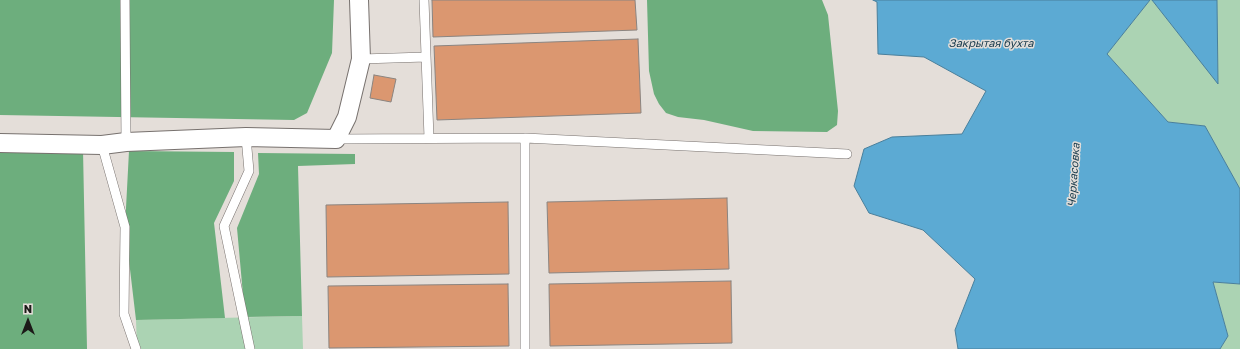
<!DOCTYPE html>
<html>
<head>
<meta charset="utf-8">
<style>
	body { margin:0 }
	#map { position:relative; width:1240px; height:349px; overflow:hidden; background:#e4ded9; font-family:"Golos Text",sans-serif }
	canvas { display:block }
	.north { position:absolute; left:8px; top:301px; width:40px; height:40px; -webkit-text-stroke:3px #e4ded9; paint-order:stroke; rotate:0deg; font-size:11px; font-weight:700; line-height:16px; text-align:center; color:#1c1a18 }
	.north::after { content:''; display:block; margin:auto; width:14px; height:18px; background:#1c1a18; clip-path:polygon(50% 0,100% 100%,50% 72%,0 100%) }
</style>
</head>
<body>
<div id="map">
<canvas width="1240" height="349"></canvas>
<div class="north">N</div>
</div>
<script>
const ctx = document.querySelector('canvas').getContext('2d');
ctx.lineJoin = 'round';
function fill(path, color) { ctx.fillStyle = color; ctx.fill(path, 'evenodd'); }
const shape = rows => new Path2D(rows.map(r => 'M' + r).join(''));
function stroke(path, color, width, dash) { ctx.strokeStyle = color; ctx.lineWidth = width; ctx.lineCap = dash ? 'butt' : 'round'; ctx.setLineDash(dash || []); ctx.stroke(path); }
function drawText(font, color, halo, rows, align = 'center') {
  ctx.font = font + ' "Golos Text",sans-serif'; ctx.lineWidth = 3; ctx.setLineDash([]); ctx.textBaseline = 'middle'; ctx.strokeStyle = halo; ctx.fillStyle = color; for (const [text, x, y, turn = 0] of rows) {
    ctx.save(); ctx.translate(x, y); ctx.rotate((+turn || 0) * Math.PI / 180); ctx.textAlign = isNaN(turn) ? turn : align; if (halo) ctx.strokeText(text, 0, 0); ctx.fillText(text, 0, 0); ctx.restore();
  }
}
const green = shape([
	[1150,0,1152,0,1218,83,1217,0,1240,0,1240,189,1205,126,1168,122,1107,54],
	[1213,282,1240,284,1240,349,1220,349,1228,336],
	[302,316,303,349,137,349,136,320]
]);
const forest = shape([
	[0,0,334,0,332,53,307,113,294,120,0,115],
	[647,0,822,0,828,15,838,111,837,125,827,132,753,131,704,120,678,117,666,113,659,104,654,94,649,71],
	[0,149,83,150,87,349,0,349],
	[129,151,234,152,234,181,214,223,225,318,136,320,125,227],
	[258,153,355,154,355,164,298,166,302,316,245,317,237,228,259,174]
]);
const water = shape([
	[873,0,1150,0,1107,54,1168,122,1205,126,1240,189,1240,284,1213,282,1228,336,1220,349,958,349,955,330,975,279,923,230,869,213,854,186,864,149,892,137,962,134,986,91,924,57,878,54,877,2,873,0],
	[1152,0,1217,0,1218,84,1152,0]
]);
const building = shape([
	[432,0,635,0,637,30,433,37,432,0],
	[638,39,641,113,437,120,434,46,638,39],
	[374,75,396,79,391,102,370,98,374,75],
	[727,198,729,269,549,273,547,202,727,198],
	[508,202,509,274,327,277,326,205,508,202],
	[731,281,732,343,550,346,549,284,731,281],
	[508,284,509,346,329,348,328,286,508,284]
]);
const lane = shape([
	[125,0,126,142],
	[424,0,429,138],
	[361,59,426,57],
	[246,137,249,171,224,226,250,349],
	[525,138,847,154],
	[336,139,525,138,525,349],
	[102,145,125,227,124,314,136,349]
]);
const street = shape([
	[0,143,102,145,126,142,246,137,336,139,347,117,361,59,359,0]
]);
const waterNames = [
	["Закрытая бухта",991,44],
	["Черкасовка",1074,175,-86]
];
fill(green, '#abd3b3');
fill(forest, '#6dae7d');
fill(water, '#5caad3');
stroke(water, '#497f9b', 1);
fill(building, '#db9770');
stroke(building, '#8a8480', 1);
stroke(lane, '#77716e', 10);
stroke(street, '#77716e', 20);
stroke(lane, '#fff', 9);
stroke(street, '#fff', 18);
drawText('italic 11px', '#173a4c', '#e4ded9', waterNames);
</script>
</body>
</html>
